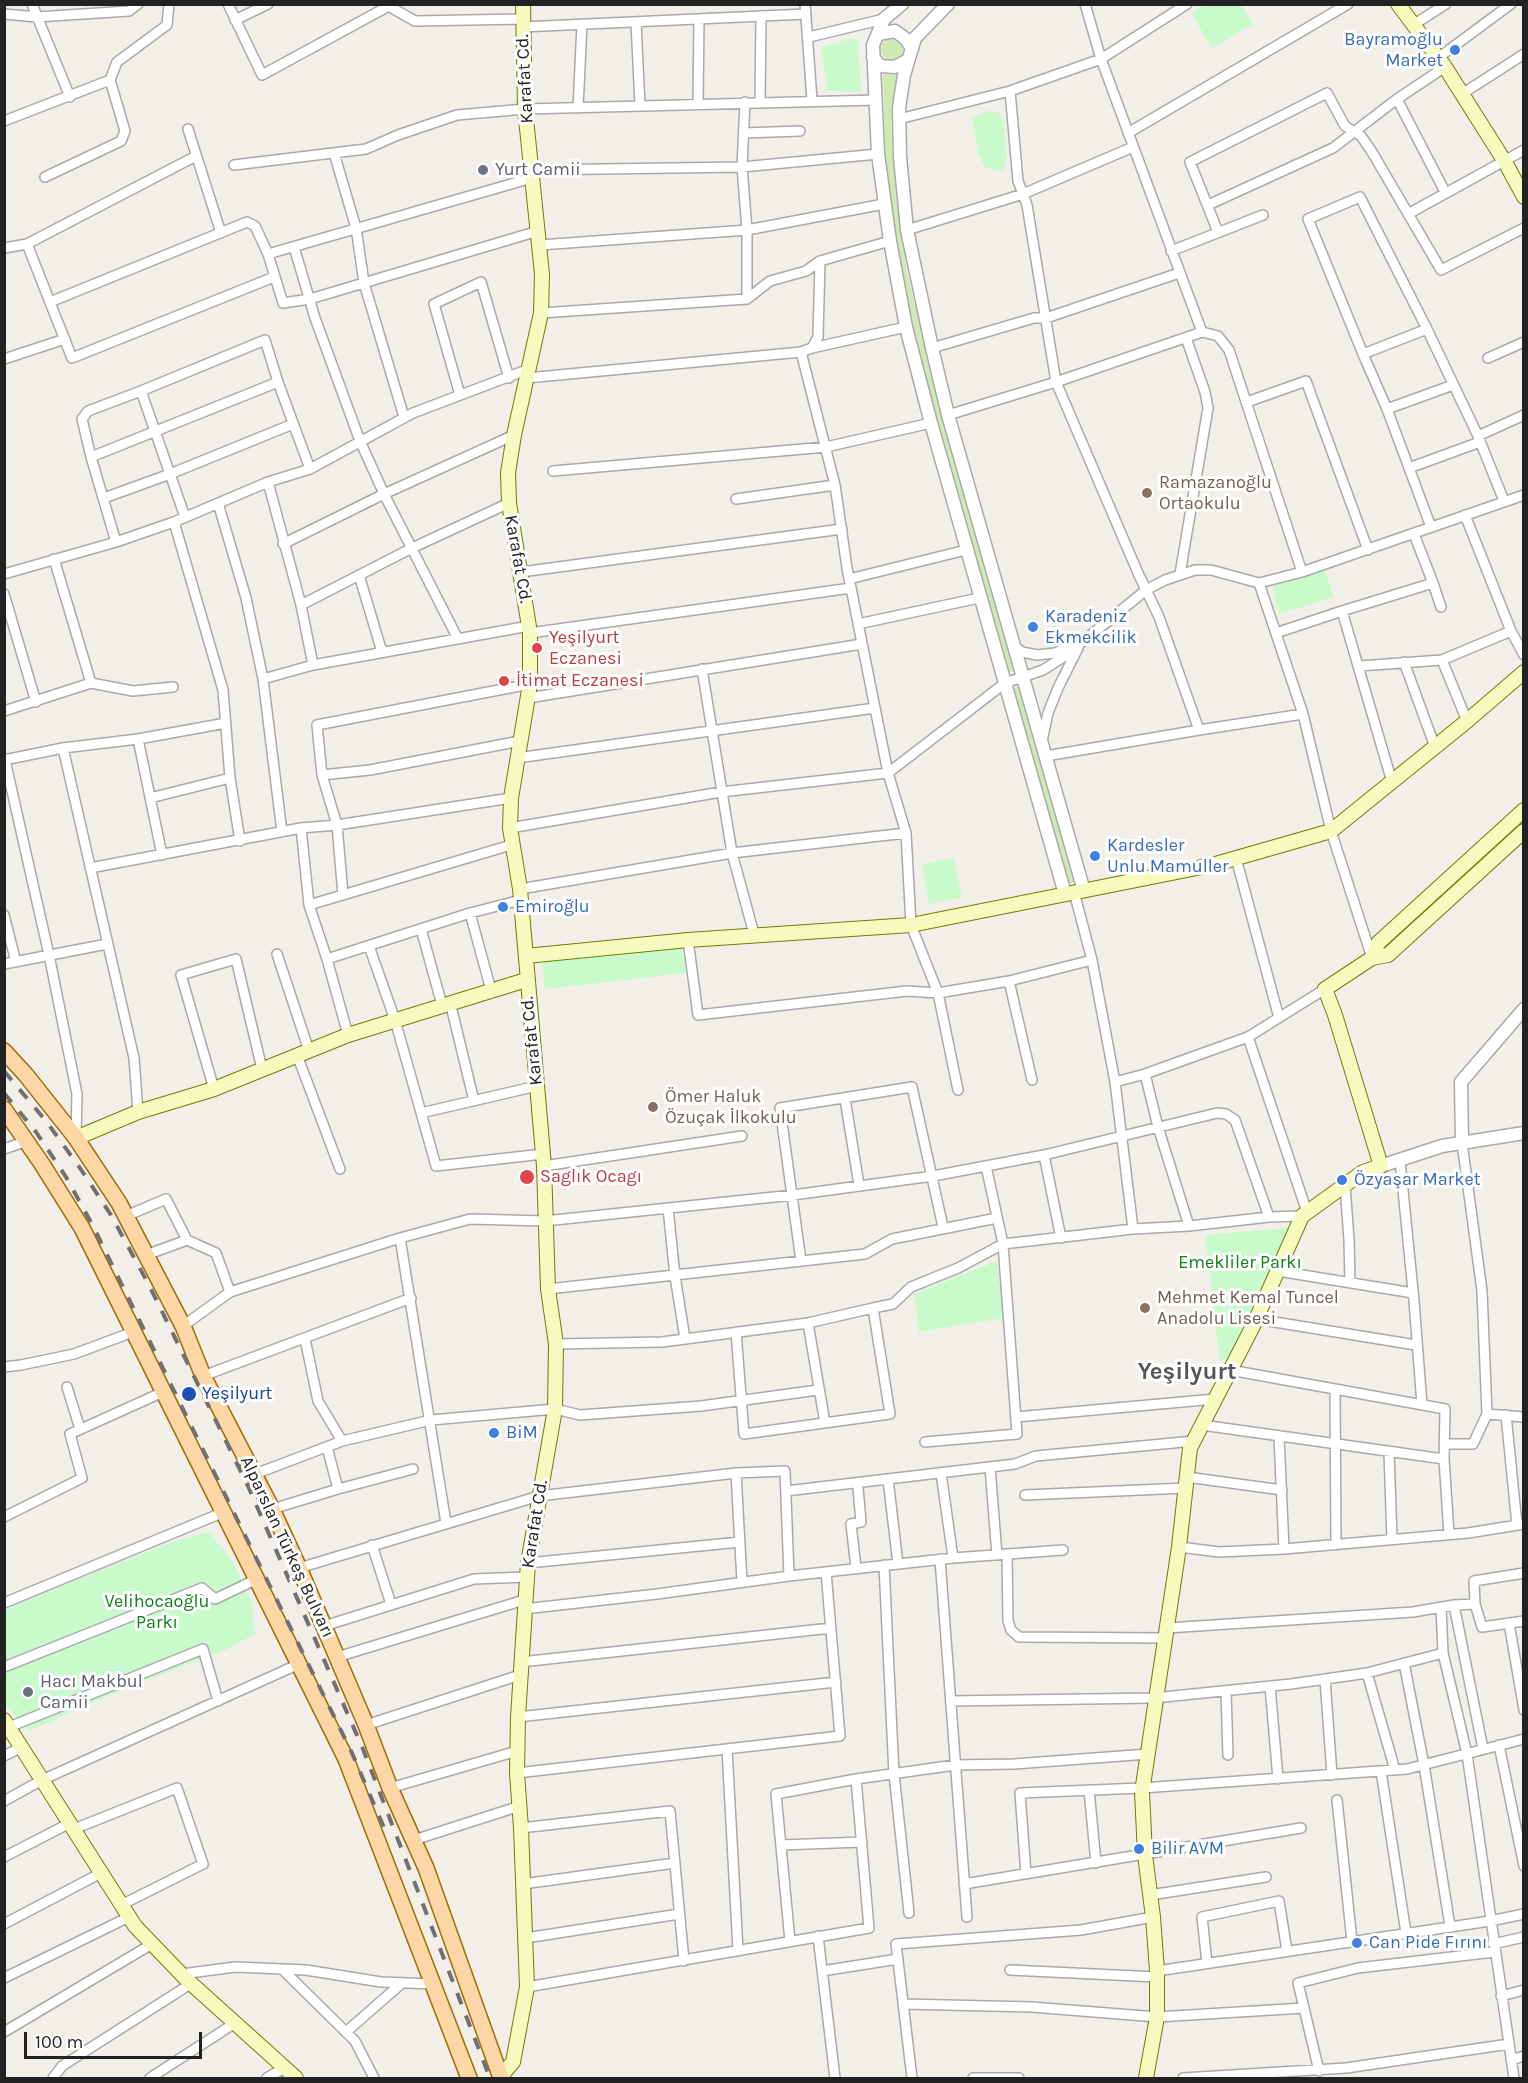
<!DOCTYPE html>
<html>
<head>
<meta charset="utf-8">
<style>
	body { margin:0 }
	#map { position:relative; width:1528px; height:2083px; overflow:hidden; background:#f2efe9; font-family:Karla,sans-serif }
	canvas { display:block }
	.frame { position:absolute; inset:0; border:6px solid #222; pointer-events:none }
	.scale { position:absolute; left:24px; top:2032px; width:178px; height:27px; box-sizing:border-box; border:3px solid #222; border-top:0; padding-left:8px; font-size:18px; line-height:21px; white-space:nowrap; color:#222; -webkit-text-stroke:4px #fff; paint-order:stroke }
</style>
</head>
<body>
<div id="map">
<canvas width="1528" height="2083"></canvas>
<div class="frame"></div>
<div class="scale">100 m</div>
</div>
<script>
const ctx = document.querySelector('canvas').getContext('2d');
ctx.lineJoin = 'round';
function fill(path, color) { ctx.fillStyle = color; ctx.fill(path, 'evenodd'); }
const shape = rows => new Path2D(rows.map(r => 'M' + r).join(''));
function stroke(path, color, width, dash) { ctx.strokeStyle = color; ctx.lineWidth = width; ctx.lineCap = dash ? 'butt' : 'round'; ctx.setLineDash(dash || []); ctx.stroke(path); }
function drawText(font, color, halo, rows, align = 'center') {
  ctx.font = font + ' Karla,sans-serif'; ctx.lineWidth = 6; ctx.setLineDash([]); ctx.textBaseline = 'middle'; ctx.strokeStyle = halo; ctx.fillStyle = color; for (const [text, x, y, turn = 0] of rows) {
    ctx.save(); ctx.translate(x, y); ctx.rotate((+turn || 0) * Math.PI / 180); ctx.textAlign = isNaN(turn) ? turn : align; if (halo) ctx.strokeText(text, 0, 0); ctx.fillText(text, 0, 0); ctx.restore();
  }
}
const grass = shape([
	'881 49a11 11 0 1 1 22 0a11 11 0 1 1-22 0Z',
	[883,75,900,75,891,108,892,149,897,205,907,272,947,434,1014,671,1007,673,941,436,901,274,890,205,885,150],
	[1019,686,1076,882,1069,884,1012,688],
	[1523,818,1523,823,1383,950,1380,947]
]);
const park = shape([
	[1205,5,1241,5,1253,24,1212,48,1191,13],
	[849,39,858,40,861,93,827,90,821,48],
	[987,111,999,112,1004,122,1007,160,1003,172,985,167,978,153,972,117],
	[1324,567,1334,597,1279,614,1271,582],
	[954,858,962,898,929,904,922,864],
	[682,947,686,973,545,989,542,961],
	[1289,1228,1232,1355,1220,1362,1205,1235],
	[997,1261,1004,1318,919,1332,914,1294],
	[208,1532,232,1560,252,1602,255,1634,229,1648,103,1698,29,1731,5,1704,5,1611,18,1604,166,1544]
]);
const minor = shape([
	[32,4,70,97],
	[228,4,262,75,387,7],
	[385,4,415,21,522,19],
	[805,4,812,100],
	[1085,4,1101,59,1202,332],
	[4,14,37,17,129,11,138,4],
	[235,20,268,4],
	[636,22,640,106],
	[1413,25,1446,4],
	[522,27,806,14],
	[809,37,884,19],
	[1438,58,1511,4],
	[1010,91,1018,181,1027,205,1056,382,1138,573,1159,617,1199,730,1303,714],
	[1462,94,1524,54],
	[1397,99,1445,192],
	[745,102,742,167,747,230,747,299],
	[760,102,761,16],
	[698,104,699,19],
	[578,108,582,24],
	[899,119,1010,91,1101,59,1187,4],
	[4,121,110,80],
	[188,129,221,233],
	[744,133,800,131],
	[1128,133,1348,4],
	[334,153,356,228,364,283,404,417],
	[234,165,366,149,398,135,457,115,525,109,876,100],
	[531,170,742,167,878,154],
	[45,177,121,141,125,131,110,80,117,62,167,25,169,4],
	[1208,205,1333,148,1397,99,1445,67],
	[1408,214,1524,150],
	[907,230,1023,194,1133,147],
	[1218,232,1190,162,1327,93,1345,126,1361,136,1372,152,1441,270,1524,228],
	[27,244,72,358,274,277],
	[540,245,747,230,884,204],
	[294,247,315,318,360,441,384,494,458,639],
	[4,248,27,244,196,156],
	[1171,251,1263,215],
	[268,254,532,178],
	[50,302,247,222,255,226,268,254,283,303,310,299,538,231],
	[541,313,747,299,770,281,806,271,820,261,890,241],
	[812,348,906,327],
	[932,348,1034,318,1046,318,1179,273],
	[801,352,835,485,847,568,888,773,906,833,911,925,938,993,958,1090],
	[1363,354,1427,329],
	[1488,358,1524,342],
	[4,359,65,339],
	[527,378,801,352,812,348,818,337,820,261],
	[141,391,185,517],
	[460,395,434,304,481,282,509,378],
	[1247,402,1306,381,1368,550],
	[1387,409,1453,385],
	[948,415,1056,382,1202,332,1218,336,1229,350,1302,572],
	[1478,436,1524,415],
	[91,457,82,419,88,411,141,391,265,340,278,382],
	[1409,468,1480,442],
	[553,471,826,447,931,423],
	[268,482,301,605,313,665],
	[104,498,170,474,293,424],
	[736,499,835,485],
	[218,503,246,598,263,679,282,832],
	[1465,515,1511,631,1524,655],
	[174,522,223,690,230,778,240,841],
	[1431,527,1387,409,1363,354,1308,219,1360,197,1427,329,1478,436,1504,501],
	[116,542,91,457,278,382,310,469],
	[283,544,384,494,514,435],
	[54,559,91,683],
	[521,572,842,529],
	[4,574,116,542,174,522,268,482,310,469,413,413,529,369],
	[1180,574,1208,408,1205,392,1186,338],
	[359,575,382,652],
	[849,579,966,550],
	[1259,583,1303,714,1331,831,1372,958],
	[1433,583,1441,607],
	[4,594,36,702],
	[301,605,412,548,509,503],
	[1342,611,1433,583,1414,534],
	[858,624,979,598],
	[530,633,851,588],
	[1276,633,1342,611,1392,782],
	[1015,647,1022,652,1037,655,1055,653,1074,644],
	[1442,660,1467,721],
	[1404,662,1435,747],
	[1359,666,1442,660,1511,631],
	[702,669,732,853,754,934],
	[263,679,313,665,529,626],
	[528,698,862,644],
	[4,711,91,683,133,691,173,687],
	[138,739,162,855],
	[1042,741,1048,713,1058,688,1078,648],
	[63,748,134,1058,138,1112],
	[1046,756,1199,730],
	[517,758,875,708],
	[4,760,63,748,138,739,226,723],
	[5,760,49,955,77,1094,76,1137],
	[322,775,370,770,520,741],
	[150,798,230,778],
	[301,828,309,905,327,959,348,1035],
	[510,828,721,792,888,773,1005,683,1043,670,1065,656,1146,590,1165,580,1195,570,1211,570,1259,583,1302,572,1524,495],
	[1236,858,1279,1018],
	[90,868,301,828,337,825,511,798],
	[520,889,732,853,906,833],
	[1074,892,1092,960,1115,1082,1133,1229],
	[343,895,337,825,322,775,317,725,530,684],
	[309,905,511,845],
	[470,913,491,990],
	[4,915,16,962],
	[421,929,442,1005],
	[688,940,698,1015,907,991,938,993,1009,981,1092,960],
	[369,946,395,1020,436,1166,543,1154],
	[277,954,309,1051],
	[327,959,470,913,521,900],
	[4,964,107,944],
	[1009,981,1032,1080],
	[450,1002,474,1101],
	[297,1055,340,1169],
	[1115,1082,1145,1074],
	[214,1089,181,975,236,959,262,1069],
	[845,1099,859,1185],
	[421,1113,537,1086],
	[4,1149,27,1141],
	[1044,1155,1061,1238],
	[1400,1160,1414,1301,1422,1405],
	[544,1166,742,1136],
	[1345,1185,1349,1240,1350,1283],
	[668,1208,675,1276,685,1339],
	[1307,1212,1248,1037,1325,989],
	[126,1216,166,1199,187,1240,216,1253,230,1292],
	[1189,1226,1158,1127,1145,1074,1248,1037],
	[400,1238,446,1523],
	[146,1255,187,1240],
	[801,1261,780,1108,912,1087,943,1227],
	[1278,1271,1413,1293],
	[548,1289,865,1254,892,1239,997,1218],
	[1256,1319,1416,1345],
	[808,1323,825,1423],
	[183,1326,230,1292,400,1238,470,1219,545,1221,793,1195,933,1176,1044,1155,1217,1113,1226,1114,1235,1120,1269,1217],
	[736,1332,744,1434,890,1414,873,1308],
	[305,1339,318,1401,342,1441],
	[556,1344,662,1342,808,1323,873,1308,893,1304,911,1287,958,1268,1003,1244,1133,1229,1189,1226,1269,1217,1302,1216],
	[4,1367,21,1365,74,1354,133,1332],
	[1230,1370,1445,1409,1444,1459,1449,1534],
	[203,1376,411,1298],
	[67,1387,80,1429],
	[1335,1390,1336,1544],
	[1487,1414,1524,1417],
	[1506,1415,1517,1525],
	[1016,1417,1215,1399],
	[1202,1425,1444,1459],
	[1279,1437,1284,1549],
	[925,1442,1017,1434,1003,1244,986,1166],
	[1445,1444,1473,1444,1487,1414,1482,1291,1462,1143],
	[327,1447,338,1489],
	[1389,1452,1392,1539],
	[990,1467,997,1555],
	[736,1473,742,1582],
	[941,1473,953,1558],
	[255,1474,342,1441,431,1420,555,1409,580,1415,701,1406,818,1390],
	[1187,1477,1282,1490],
	[888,1479,898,1564],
	[786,1491,1015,1464,1036,1456,1194,1441],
	[1025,1495,1186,1488],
	[272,1509,338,1489,413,1469],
	[4,1517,82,1478,70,1434,163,1392],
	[372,1545,391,1604],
	[1179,1547,1219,1552,1284,1549,1468,1533,1524,1524],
	[1007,1554,1008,1621,1011,1630,1019,1637,1165,1638],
	[940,1559,967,1917],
	[528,1563,740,1542],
	[884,1565,894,1774,909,1913],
	[299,1568,539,1496,736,1473,785,1471,789,1576],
	[856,1568,851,1524,861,1522,858,1488],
	[1524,1573,1474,1581,1475,1604,1482,1627,1524,1621],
	[4,1603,224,1512],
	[1454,1605,1483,1749],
	[524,1609,657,1594,789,1576,953,1558,1063,1550],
	[1509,1623,1524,1710],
	[324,1626,474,1579,527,1577],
	[1167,1628,1413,1612,1454,1605,1475,1604],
	[1443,1653,1467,1754,1514,2078],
	[337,1657,524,1600],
	[521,1662,831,1628],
	[1404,1663,1424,1765,1450,1926],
	[4,1667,202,1588,215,1599,257,1579],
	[1367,1673,1443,1653,1441,1607],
	[1325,1679,1332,1775],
	[1270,1686,1278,1779],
	[1226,1691,1228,1755],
	[951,1701,1154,1698,1291,1684,1367,1673,1395,1770],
	[518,1717,836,1682],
	[366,1725,520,1675],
	[4,1729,203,1649,218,1701],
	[1499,1745,1524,1866],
	[727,1749,738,1950],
	[4,1756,22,1747],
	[1381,1771,1406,1933],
	[517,1773,840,1736,826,1572],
	[390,1788,517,1751],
	[1089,1790,1096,1863],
	[1337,1800,1352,1941],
	[4,1801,42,1780,299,1664],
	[521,1828,670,1811,684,1961],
	[74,1829,177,1788,203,1864,121,1905],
	[414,1840,520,1806],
	[781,1845,862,1842],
	[4,1857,70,1823],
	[1026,1874,1020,1793,1142,1788,1407,1769,1524,1739],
	[523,1884,675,1863],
	[964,1884,1301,1828],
	[1150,1895,1266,1877],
	[4,1924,101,1873],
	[818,1936,835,2078],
	[526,1938,679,1914],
	[790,1941,776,1794,856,1779,955,1765,1014,1764,1148,1754],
	[1493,1944,1524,1937],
	[1207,1963,1202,1917,1279,1901,1287,1951],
	[282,1969,355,2041,374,2078],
	[1010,1970,1157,1977],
	[822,1971,898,1959],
	[1157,1971,1490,1921,1524,1914],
	[182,1974,235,1967,306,1970,381,1982,433,1984],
	[4,1978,129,1917],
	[527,1987,869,1928,856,1779],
	[1501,1996,1524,1990],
	[903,2004,1032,2007,1157,2017,1304,2008,1319,2071],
	[1304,2008,1298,1983,1358,1968,1494,1952],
	[4,2032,152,1944],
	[346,2032,402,1983],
	[1511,2060,1524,2056],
	[53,2078,62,2066,192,1983],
	[150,2078,235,2023],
	[267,2078,284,2068],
	[912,2078,896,1944,1081,1930,1153,1917],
	[973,2078,1019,2078],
	[1183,2078,1346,2068,1509,2044]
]);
const tertiary = shape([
	[902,4,884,19,873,45,878,154,890,241,906,327,931,423,1065,894],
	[948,4,915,38,904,75,899,108,900,157,907,230,932,348,948,415,1084,891],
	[878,34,895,31,906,39,912,49],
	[873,57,880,66,895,67,908,60],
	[1462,1143,1461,1082,1524,1009],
	[1381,1166,1442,1146,1524,1133]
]);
const secondary = shape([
	[1398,4,1445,67,1505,162,1524,197],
	[526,956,688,940,911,925,1212,865,1331,831,1467,721,1524,672],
	[1372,958,1378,943,1524,810],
	[76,1138,138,1112,214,1089,348,1035,526,980],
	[4,1720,135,1926,185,1978,296,2078],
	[500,2077,513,2062,527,1987,521,1828,517,1773,518,1717,528,1563,555,1409,556,1344,548,1289,544,1166,520,889,510,828,511,798,530,684,530,633,509,503,508,473,514,435,541,313,542,274,525,109,523,4],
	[1146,2078,1157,2017,1157,1971,1153,1917,1145,1855,1142,1792,1179,1547,1190,1448,1253,1326,1302,1216,1363,1172,1381,1166,1335,1015,1325,989,1372,958,1388,955,1524,831]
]);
const primary = shape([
	[4,1051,26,1075,76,1138,119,1203,183,1326,203,1376,272,1509,299,1568,366,1725,390,1788,426,1868,501,2078],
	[4,1109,42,1164,82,1228,346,1759,469,2078]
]);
const rail = shape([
	[4,1071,46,1121,80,1168,111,1215,150,1287,248,1486,363,1749,490,2078],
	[4,1093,36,1132,66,1177,93,1226,352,1753,385,1830]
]);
const markers = [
	[1455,50,6,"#3f7fe0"],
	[483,170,6,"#6b7280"],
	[1147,493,6,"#8d6e63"],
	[1033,627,6,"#3f7fe0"],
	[537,648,6,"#e0444e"],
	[504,681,6,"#e0444e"],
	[1095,856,6,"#3f7fe0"],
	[503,907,6,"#3f7fe0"],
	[653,1107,6,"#8d6e63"],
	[527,1177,8,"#e0444e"],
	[1342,1180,6,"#3f7fe0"],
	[1145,1308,6,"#8d6e63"],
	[189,1394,8,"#1a4fb4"],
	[494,1433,6,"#3f7fe0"],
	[28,1692,6,"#6b7280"],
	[1139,1849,6,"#3f7fe0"],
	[1357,1943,6,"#3f7fe0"]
];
const shopNames = [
	["Bayramoğlu",1443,40,"right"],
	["Market",1443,61,"right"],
	["Karadeniz",1045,617],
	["Ekmekcilik",1045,638],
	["Kardesler",1107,846],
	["Unlu Mamuller",1107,867],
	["Emiroğlu",515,907],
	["Özyaşar Market",1354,1180],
	["BiM",506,1433],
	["Bilir AVM",1151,1849],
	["Can Pide Fırını",1369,1943]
];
const streetNames = [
	["Karafat Cd.",525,79,-93],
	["Karafat Cd.",518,559,80],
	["Karafat Cd.",532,1041,-96],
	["Karafat Cd.",535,1524,-81],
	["Alparslan Türkeş Bulvarı",287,1547,65]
];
const worshipNames = [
	["Yurt Camii",495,170],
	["Hacı Makbul",40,1682],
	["Camii",40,1703]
];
const educationNames = [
	["Ramazanoğlu",1159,483],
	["Ortaokulu",1159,504],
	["Ömer Haluk",665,1097],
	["Özuçak İlkokulu",665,1118],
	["Mehmet Kemal Tuncel",1157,1298],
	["Anadolu Lisesi",1157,1319]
];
const healthNames = [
	["Yeşilyurt",549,638],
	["Eczanesi",549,659],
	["İtimat Eczanesi",516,681],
	["Saglık Ocagı",540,1177]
];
const parkNames = [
	["Emekliler Parkı",1240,1263],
	["Velihocaoğlu",157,1602],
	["Parkı",157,1623]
];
const transitNames = [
	["Yeşilyurt",202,1394]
];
const districtNames = [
	["Yeşilyurt",1187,1372]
];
fill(grass, '#cdebb0');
fill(park, '#c8facc');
stroke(minor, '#a9a9a9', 12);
stroke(tertiary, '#a9a9a9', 15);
stroke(secondary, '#707d05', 16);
stroke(primary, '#a06b00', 18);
stroke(minor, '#fff', 9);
stroke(tertiary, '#fff', 12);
stroke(secondary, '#f7fabf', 14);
stroke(primary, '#fcd6a4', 15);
stroke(rail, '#707070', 4, [12, 12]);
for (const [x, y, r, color] of markers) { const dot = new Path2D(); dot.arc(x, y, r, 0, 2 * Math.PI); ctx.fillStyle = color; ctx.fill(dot); stroke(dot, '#fff', 2); }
drawText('18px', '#366cbe', '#fff', shopNames, 'left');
drawText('18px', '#222', '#fff', streetNames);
drawText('18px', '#5b616d', '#fff', worshipNames, 'left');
drawText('18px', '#785e54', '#fff', educationNames, 'left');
drawText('18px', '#be3a42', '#fff', healthNames, 'left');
drawText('18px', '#0c8416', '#fff', parkNames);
drawText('18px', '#164399', '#fff', transitNames, 'left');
drawText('bold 24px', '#555', '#fff', districtNames);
</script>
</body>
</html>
